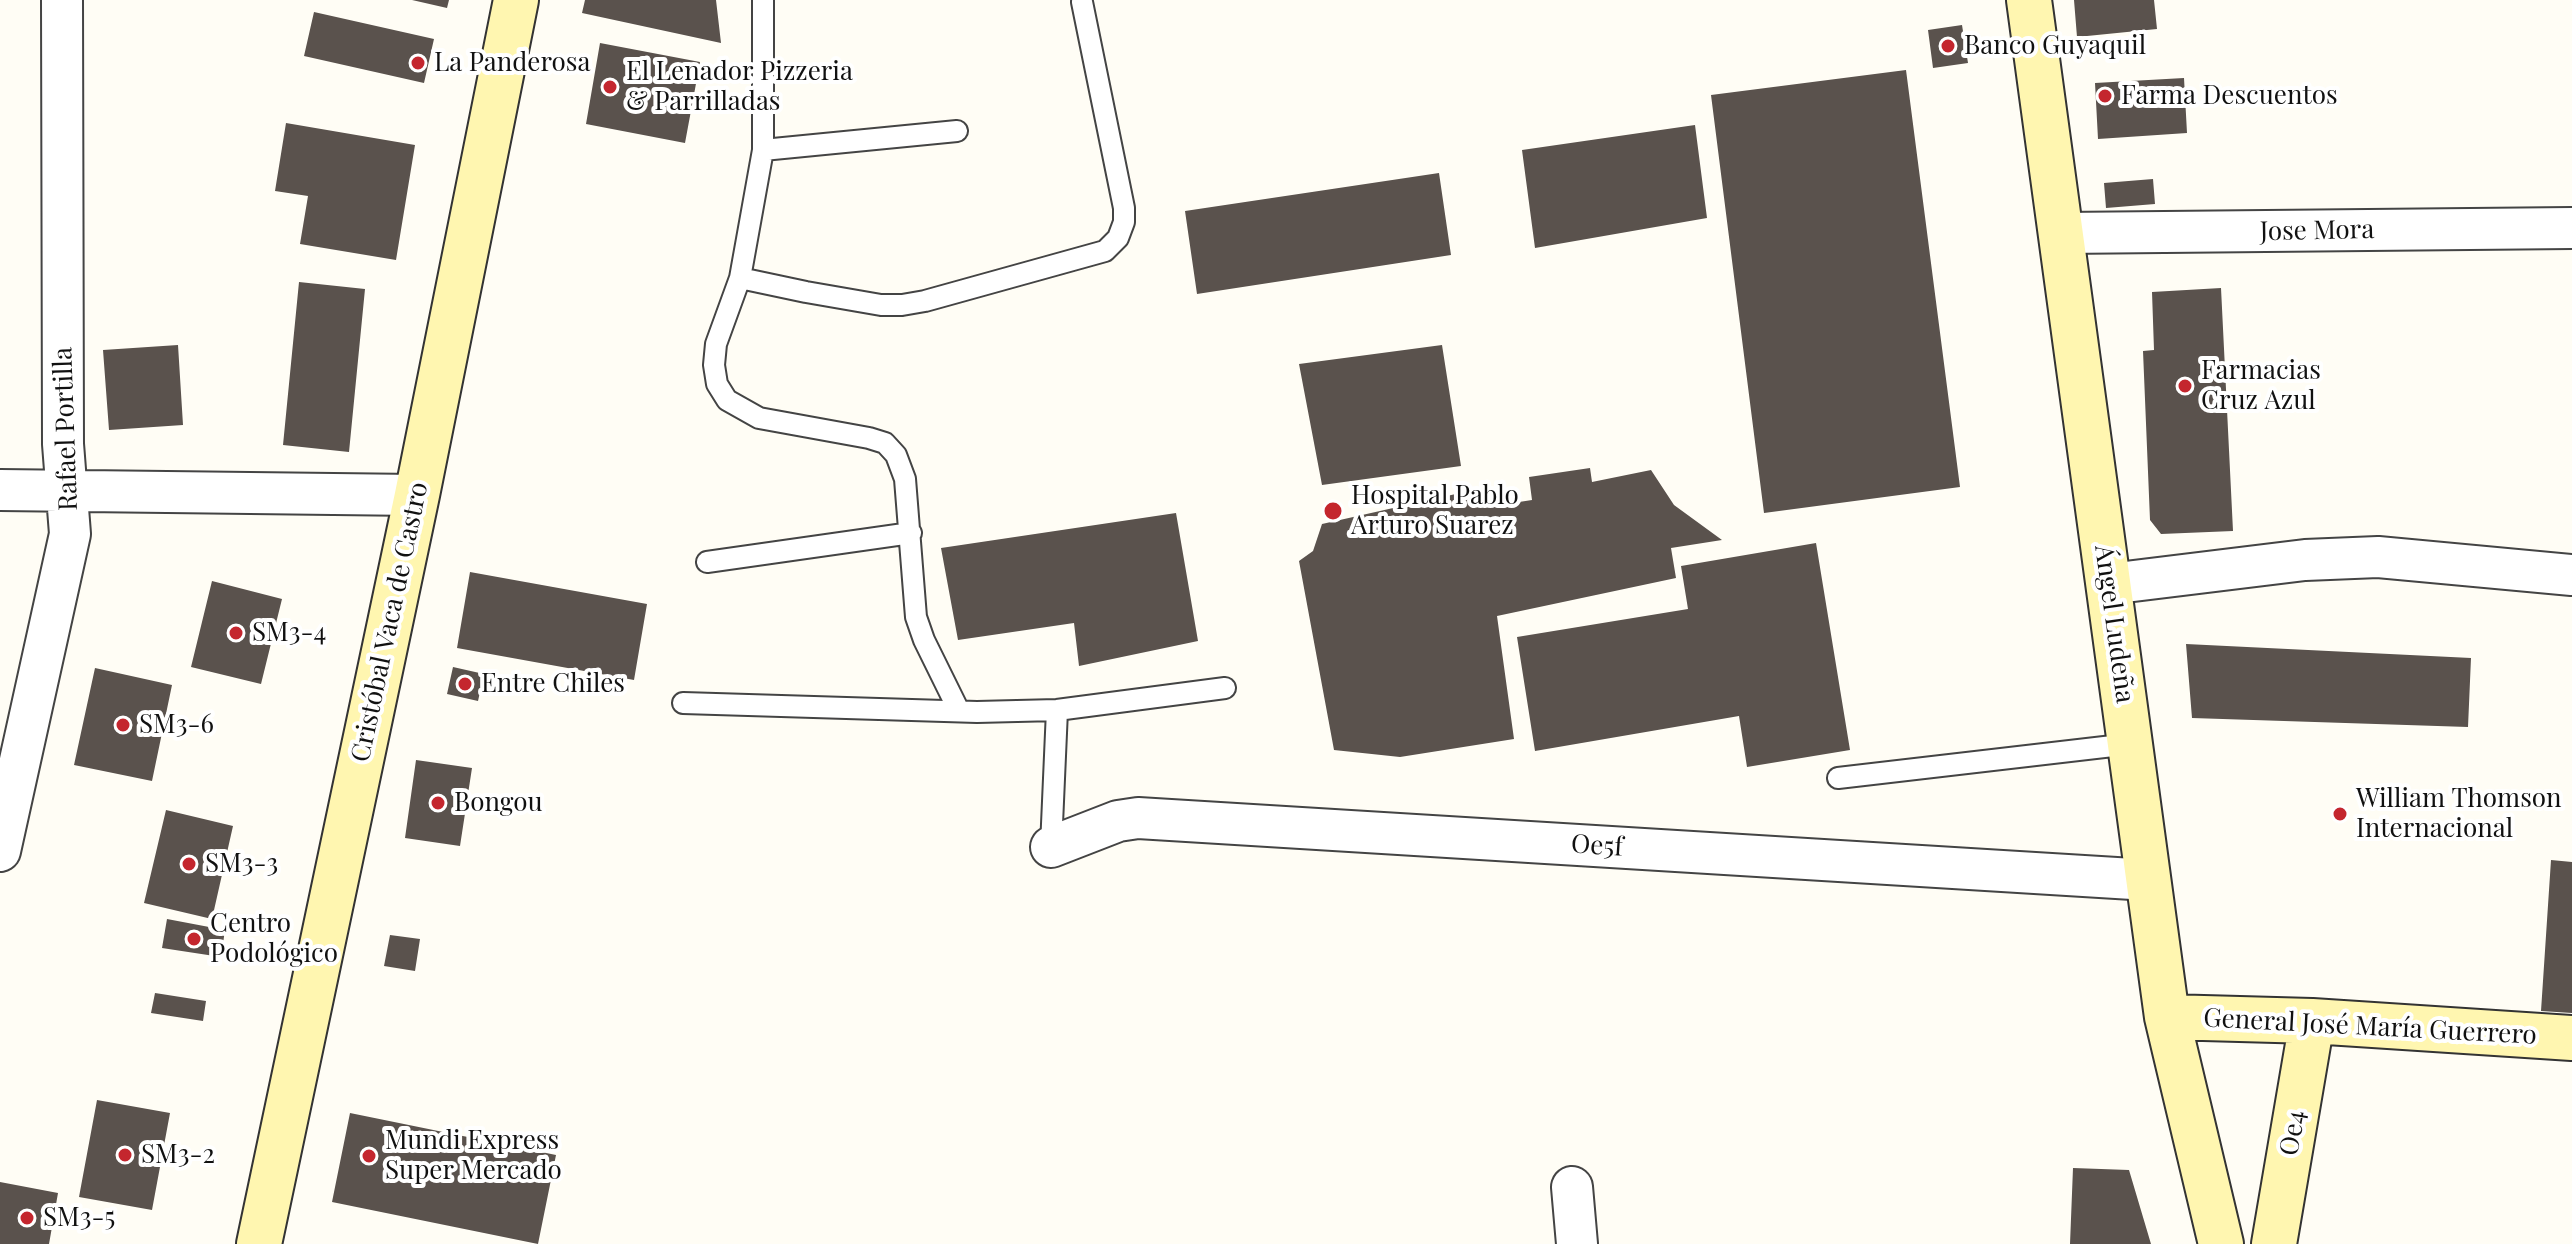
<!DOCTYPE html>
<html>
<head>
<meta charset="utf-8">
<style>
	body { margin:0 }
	canvas { display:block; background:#fffdf5 }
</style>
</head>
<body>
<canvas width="2572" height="1244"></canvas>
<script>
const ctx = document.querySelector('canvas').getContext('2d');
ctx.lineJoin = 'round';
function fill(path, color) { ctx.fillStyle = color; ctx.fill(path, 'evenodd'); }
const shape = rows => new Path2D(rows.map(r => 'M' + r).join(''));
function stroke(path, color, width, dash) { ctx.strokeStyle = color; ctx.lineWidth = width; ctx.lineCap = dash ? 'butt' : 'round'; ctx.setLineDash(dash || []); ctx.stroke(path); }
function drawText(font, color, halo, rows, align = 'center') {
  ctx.font = font + ' "Playfair Display",serif'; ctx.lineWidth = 8; ctx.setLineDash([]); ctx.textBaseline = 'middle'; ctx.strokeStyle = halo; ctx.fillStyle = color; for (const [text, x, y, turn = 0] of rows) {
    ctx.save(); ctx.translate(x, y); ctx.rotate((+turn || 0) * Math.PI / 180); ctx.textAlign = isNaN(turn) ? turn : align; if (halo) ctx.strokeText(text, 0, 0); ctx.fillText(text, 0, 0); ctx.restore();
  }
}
const building = shape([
	[412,0,449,0,447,8],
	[585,0,716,0,721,43,582,13],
	[2074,0,2154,0,2157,29,2077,37],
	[314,12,434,39,424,83,304,56],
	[1962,25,1968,63,1933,68,1928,30],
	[600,43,700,62,685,143,586,124],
	[1906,70,1960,487,1764,513,1711,95],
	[2184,78,2187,133,2098,139,2095,83],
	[286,123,415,145,396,260,300,244,308,196,275,191],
	[1695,125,1707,218,1535,248,1522,150],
	[1439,173,1451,255,1197,294,1185,211],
	[2153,179,2155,204,2106,208,2104,183],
	[299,282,365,289,349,452,283,445],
	[2221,288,2233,531,2161,534,2150,520,2143,351,2154,350,2152,292],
	[178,345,183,425,109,430,103,350],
	[1442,345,1461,466,1322,485,1299,364],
	[1590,468,1592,482,1651,470,1674,505,1722,540,1671,548,1676,578,1497,616,1514,739,1400,757,1334,750,1299,561,1313,551,1322,524,1478,489,1493,506,1532,500,1529,477],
	[1176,513,1198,641,1079,666,1074,623,958,640,941,548],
	[1816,543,1850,750,1747,767,1739,716,1535,751,1517,637,1688,609,1681,566],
	[470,572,647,604,634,680,457,648],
	[212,581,282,599,261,684,191,667],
	[2186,644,2471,658,2468,727,2192,718],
	[453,667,484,674,478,701,447,694],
	[95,668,172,685,152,781,74,765],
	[416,760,472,768,460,846,405,838],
	[166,810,233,826,212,919,144,903],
	[2551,860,2572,862,2572,1013,2541,1011],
	[167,919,225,930,221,957,162,948],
	[390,935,420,939,415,971,384,966],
	[155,993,206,1001,203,1021,151,1013],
	[97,1100,170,1113,152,1210,79,1197],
	[350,1113,556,1155,538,1244,332,1202],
	[2073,1168,2129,1170,2151,1244,2070,1244],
	[0,1182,58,1193,49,1244,0,1244]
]);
const lane = shape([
	[763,0,763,150,740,278,716,344,714,365,717,384,727,400,759,418,869,438,885,443,896,455,905,479,916,617,924,640,959,711],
	[763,150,957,131],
	[740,278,806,292,881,305,902,305,925,301,1105,251,1118,238,1124,222,1124,208,1082,2],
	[707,562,911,533],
	[683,703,977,712,1057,710,1225,688],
	[1838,778,2130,744],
	[1051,847,1057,710]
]);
const street = shape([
	[2062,233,2572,228],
	[0,490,417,495],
	[2109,584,2305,560,2378,557,2572,575],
	[1051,847,1118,821,1138,818,2149,880],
	[0,851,70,534,63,444,62,0],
	[1572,1187,1577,1244]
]);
const secondary = shape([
	[2029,0,2167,1017,2221,1244],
	[2167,1017,2312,1021,2572,1038],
	[259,1244,417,495,516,0],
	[2274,1244,2312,1021]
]);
const markers = [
	[1948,46,8,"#c4262e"],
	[418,63,8,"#c4262e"],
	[610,87,8,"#c4262e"],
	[2105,96,8,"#c4262e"],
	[2185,386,8,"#c4262e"],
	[1333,511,10,"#c4262e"],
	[236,633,8,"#c4262e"],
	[465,684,8,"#c4262e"],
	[123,725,8,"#c4262e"],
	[438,803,8,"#c4262e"],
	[2340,814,8,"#c4262e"],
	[189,864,8,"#c4262e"],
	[194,939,8,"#c4262e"],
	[125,1155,8,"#c4262e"],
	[369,1156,8,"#c4262e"],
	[27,1218,8,"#c4262e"]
];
const poiNames = [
	["Banco Guyaquil",1964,46],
	["La Panderosa",434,63],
	["El Lenador Pizzeria",626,72],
	["& Parrilladas",626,102],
	["Farma Descuentos",2121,96],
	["Farmacias",2201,371],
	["Cruz Azul",2201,401],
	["Hospital Pablo",1351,496],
	["Arturo Suarez",1351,526],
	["SM3-4",252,633],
	["Entre Chiles",481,684],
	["SM3-6",139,725],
	["William Thomson",2356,799],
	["Internacional",2356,829],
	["Bongou",454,803],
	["SM3-3",205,864],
	["Centro",210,924],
	["Podológico",210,954],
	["Mundi Express",385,1141],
	["Super Mercado",385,1171],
	["SM3-2",141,1155],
	["SM3-5",43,1218]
];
const streetNames = [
	["Jose Mora",2317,231,-1],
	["Rafael Portilla",66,429,-92],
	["Cristóbal Vaca de Castro",390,622,-78],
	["Ángel Ludeña",2114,624,82],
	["Oe5f",1597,846,4],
	["General José María Guerrero",2370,1027,3],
	["Oe4",2293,1133,-80]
];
fill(building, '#5a524d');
stroke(lane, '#444', 24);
stroke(street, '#444', 44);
stroke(secondary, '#333', 48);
stroke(lane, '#fff', 20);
stroke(street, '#fff', 40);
stroke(secondary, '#fff6b0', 44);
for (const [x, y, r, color] of markers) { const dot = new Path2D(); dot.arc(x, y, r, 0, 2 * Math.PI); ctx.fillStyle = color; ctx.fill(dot); stroke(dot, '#fff', 3); }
drawText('26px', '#111', '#fff', poiNames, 'left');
drawText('26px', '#111', '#fff', streetNames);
</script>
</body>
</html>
